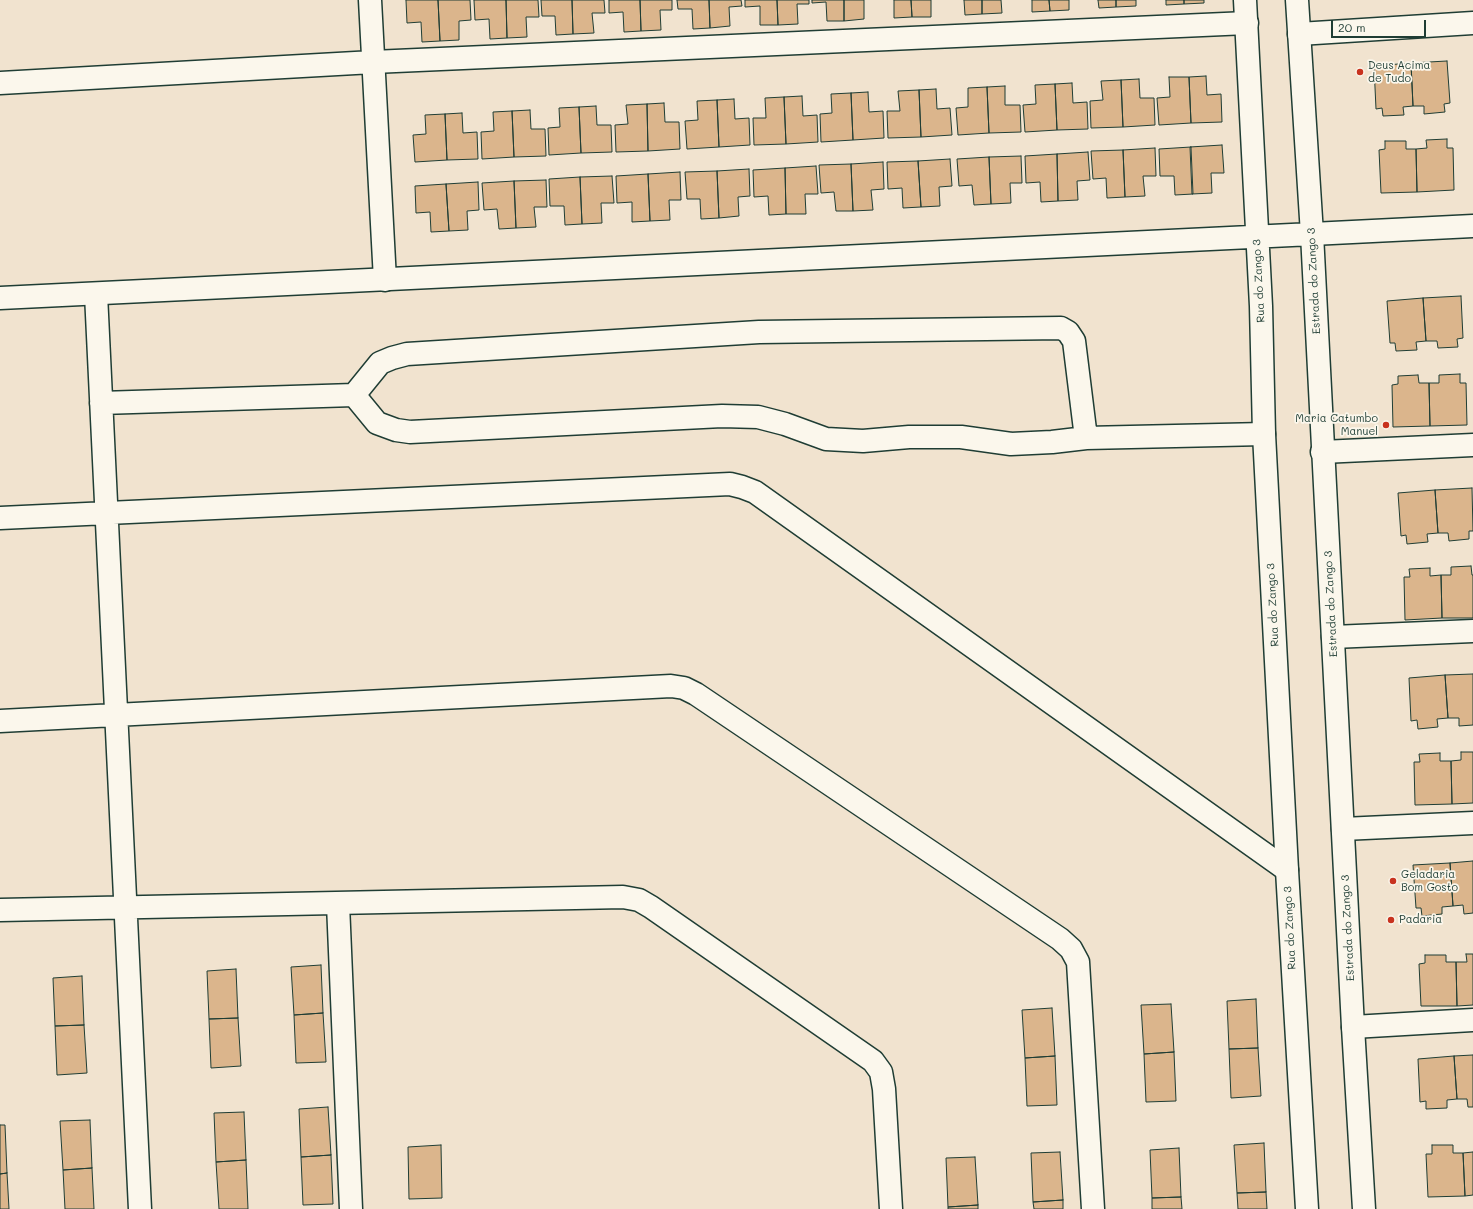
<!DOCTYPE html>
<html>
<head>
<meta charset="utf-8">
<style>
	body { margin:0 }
	#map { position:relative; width:1473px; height:1209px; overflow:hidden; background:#f1e3cf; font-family:Mali,sans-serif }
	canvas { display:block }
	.scale { position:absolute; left:1331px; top:20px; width:95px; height:18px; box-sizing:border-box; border:2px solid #1f3d34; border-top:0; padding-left:5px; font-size:12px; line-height:14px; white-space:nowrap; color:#1f3d34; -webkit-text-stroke:3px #fbf7ec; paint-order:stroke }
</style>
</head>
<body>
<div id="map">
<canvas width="1473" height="1209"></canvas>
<div class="scale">20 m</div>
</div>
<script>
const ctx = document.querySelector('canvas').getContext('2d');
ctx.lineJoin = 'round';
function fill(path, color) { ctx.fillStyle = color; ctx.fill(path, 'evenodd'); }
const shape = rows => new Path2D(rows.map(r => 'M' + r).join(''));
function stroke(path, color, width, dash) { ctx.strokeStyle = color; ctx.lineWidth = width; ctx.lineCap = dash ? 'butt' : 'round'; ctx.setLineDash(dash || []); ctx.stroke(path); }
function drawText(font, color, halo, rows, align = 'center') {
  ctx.font = font + ' Mali,sans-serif'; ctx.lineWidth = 3.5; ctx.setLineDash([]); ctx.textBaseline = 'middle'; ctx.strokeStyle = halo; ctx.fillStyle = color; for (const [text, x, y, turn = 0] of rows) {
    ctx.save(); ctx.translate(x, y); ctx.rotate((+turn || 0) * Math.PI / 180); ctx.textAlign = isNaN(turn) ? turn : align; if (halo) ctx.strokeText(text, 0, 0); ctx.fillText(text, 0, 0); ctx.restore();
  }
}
const building = shape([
	[406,0,438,0,440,41,422,42,421,22,407,23,406,0],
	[438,0,470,0,471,20,459,21,459,40,440,41,438,0],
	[474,0,506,0,507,38,490,39,489,19,475,20,474,0],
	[506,0,538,0,539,17,526,17,527,37,507,38,506,0],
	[541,0,572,0,573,34,556,35,555,16,542,16,541,0],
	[572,0,604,0,605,13,592,13,594,33,573,34,572,0],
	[609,0,640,0,641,31,624,32,623,12,609,13,609,0],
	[640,0,672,0,672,10,660,10,661,30,641,31,640,0],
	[677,0,709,0,710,28,693,29,692,9,678,9,677,0],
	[709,0,741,0,742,6,729,7,730,26,710,28,709,0],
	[745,0,777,0,778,25,760,25,760,6,745,7,745,0],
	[777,0,809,0,809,4,797,4,798,24,778,25,777,0],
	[812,0,844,0,844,21,827,21,826,2,812,3,812,0],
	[844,0,864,0,864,19,844,21,844,0],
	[894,0,911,0,912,17,894,18,894,0],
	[911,0,931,0,931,17,912,17,911,0],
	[964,0,982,0,982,14,965,15,964,0],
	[982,0,1001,0,1002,13,982,14,982,0],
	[1032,0,1049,0,1050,11,1032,12,1032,0],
	[1049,0,1069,0,1069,10,1050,11,1049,0],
	[1098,0,1116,0,1116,7,1099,8,1098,0],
	[1116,0,1136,0,1136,6,1116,7,1116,0],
	[1166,0,1184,0,1184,4,1166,5,1166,0],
	[1184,0,1204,0,1204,3,1184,4,1184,0],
	[1447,61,1450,103,1444,104,1445,112,1424,114,1424,106,1413,106,1411,63,1447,61],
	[1411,63,1413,106,1403,107,1404,115,1383,116,1382,108,1376,109,1374,66,1411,63],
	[1206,76,1207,95,1221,94,1222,122,1191,123,1189,77,1206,76],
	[1169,77,1189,77,1191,123,1159,125,1157,98,1170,97,1169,77],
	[1139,79,1140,98,1154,98,1155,125,1123,127,1121,80,1139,79],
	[1121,80,1123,127,1091,128,1090,101,1103,100,1101,81,1121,80],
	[1072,83,1073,103,1087,102,1088,129,1057,130,1055,84,1072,83],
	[1055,84,1057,130,1025,132,1023,105,1036,104,1035,85,1055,84],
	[1005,86,1005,105,1020,105,1021,132,989,133,987,87,1005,86],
	[987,87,989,133,958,135,956,108,968,107,968,88,987,87],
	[936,89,937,109,950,108,952,135,921,137,919,90,936,89],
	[919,90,921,137,888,138,887,111,900,111,898,91,919,90],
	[868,92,869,112,883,111,884,138,853,140,851,93,868,92],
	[851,93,853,140,821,142,820,114,832,113,831,94,851,93],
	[802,96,803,116,817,115,818,142,786,144,784,97,802,96],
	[784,97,786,144,754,145,753,118,766,118,765,98,784,97],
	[734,99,735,119,749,118,750,145,719,147,717,100,734,99],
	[717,100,719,147,687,149,685,121,698,120,697,101,717,100],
	[664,103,665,122,679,122,680,149,648,151,647,104,664,103],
	[647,104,648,151,616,152,615,125,628,124,626,105,647,104],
	[596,106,597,125,611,125,612,152,581,153,579,107,596,106],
	[579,107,581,153,549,155,548,128,560,127,559,108,579,107],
	[530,110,531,129,545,129,546,156,514,157,512,111,530,110],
	[512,111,514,157,482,159,481,132,494,131,493,112,512,111],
	[462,113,463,133,477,132,478,159,447,160,445,114,462,113],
	[445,114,447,160,415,162,413,135,426,134,425,115,445,114],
	[1447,139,1447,148,1453,148,1454,190,1417,192,1416,149,1427,148,1426,140,1447,139],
	[1385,141,1406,141,1406,149,1416,149,1417,192,1381,193,1379,150,1385,149,1385,141],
	[1222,145,1224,173,1211,173,1212,193,1192,194,1190,147,1222,145],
	[1191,147,1193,194,1175,195,1174,176,1160,176,1159,149,1191,147],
	[1155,148,1156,176,1143,176,1145,196,1125,197,1123,150,1155,148],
	[1123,150,1125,197,1107,198,1106,178,1093,179,1091,151,1123,150],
	[1088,152,1090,180,1077,181,1078,200,1058,201,1057,154,1088,152],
	[1057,154,1058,201,1041,202,1040,182,1026,183,1025,156,1057,154],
	[1021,156,1022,183,1010,183,1011,203,991,204,989,157,1021,156],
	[989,157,991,204,974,205,972,185,959,186,957,159,989,157],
	[950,159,952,186,939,187,940,206,921,207,918,161,950,159],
	[918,161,921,207,903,208,902,188,888,189,887,162,918,161],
	[883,162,884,189,871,190,873,210,853,211,851,164,883,162],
	[851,164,853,211,836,211,834,192,821,193,819,165,851,164],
	[816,166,818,194,805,194,806,214,786,214,785,168,816,166],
	[785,168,786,214,769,215,768,196,754,197,753,170,785,168],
	[749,169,750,196,738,197,739,216,719,218,717,171,749,169],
	[717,171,719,218,701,219,700,199,687,199,685,172,717,171],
	[680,172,681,200,669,200,670,220,650,221,648,174,680,172],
	[648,174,650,221,632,222,632,202,617,203,616,176,648,174],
	[612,176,614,203,601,203,602,223,582,224,580,177,612,176],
	[580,177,582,224,565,225,564,206,550,206,549,179,580,177],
	[546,180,547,207,534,207,536,227,516,228,514,181,546,180],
	[514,181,516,228,499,229,497,209,484,210,482,183,514,181],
	[478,182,479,210,467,211,468,230,449,231,446,184,478,182],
	[446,184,449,231,431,232,430,212,416,213,415,186,446,184],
	[1461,296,1463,338,1457,339,1458,347,1438,348,1437,341,1426,341,1423,298,1461,296],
	[1423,298,1426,341,1416,342,1417,350,1396,351,1395,343,1390,343,1387,301,1423,298],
	[1460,374,1460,383,1466,383,1467,425,1430,426,1429,383,1439,383,1439,375,1460,374],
	[1418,375,1419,383,1429,383,1430,426,1393,427,1392,385,1398,384,1398,376,1418,375],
	[1472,488,1473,531,1469,531,1469,539,1449,541,1448,533,1438,533,1435,490,1472,488],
	[1435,490,1438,533,1427,534,1428,542,1407,544,1406,535,1401,536,1398,493,1435,490],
	[1471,566,1472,575,1473,575,1473,618,1442,618,1441,575,1451,575,1451,567,1471,566],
	[1430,568,1430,576,1441,575,1442,618,1405,620,1404,577,1410,577,1409,569,1430,568],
	[1473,674,1473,725,1459,726,1459,718,1448,718,1445,675,1473,674],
	[1445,675,1448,718,1437,719,1438,727,1418,729,1417,720,1411,721,1409,678,1445,675],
	[1461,752,1473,752,1473,803,1452,804,1451,761,1461,760,1461,752],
	[1440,753,1440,761,1451,761,1452,804,1415,805,1414,762,1420,762,1419,754,1440,753],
	[1473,861,1473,913,1464,914,1463,905,1453,906,1450,863,1473,861],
	[1450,863,1453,906,1442,907,1442,914,1422,916,1421,908,1416,908,1413,865,1450,863],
	[1466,954,1473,954,1473,1005,1457,1006,1456,962,1467,962,1466,954],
	[1425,955,1446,955,1446,962,1456,962,1457,1006,1421,1006,1419,964,1425,963,1425,955],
	[321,965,323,1013,294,1015,291,967,321,965],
	[236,969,238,1018,209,1019,207,971,236,969],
	[82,976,84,1025,55,1026,53,978,82,976],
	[1256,999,1258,1048,1229,1049,1227,1001,1256,999],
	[1171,1004,1174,1052,1144,1054,1141,1005,1171,1004],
	[1052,1008,1055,1056,1025,1058,1022,1010,1052,1008],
	[323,1013,326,1062,296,1063,294,1015,323,1013],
	[238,1018,241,1066,211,1068,209,1019,238,1018],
	[84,1025,87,1073,57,1075,55,1026,84,1025],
	[1258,1048,1261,1096,1231,1098,1229,1049,1258,1048],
	[1174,1052,1176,1101,1146,1102,1144,1054,1174,1052],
	[1473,1055,1473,1107,1468,1107,1467,1099,1457,1099,1454,1056,1473,1055],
	[1055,1056,1057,1105,1027,1106,1025,1058,1055,1056],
	[1454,1056,1457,1099,1447,1100,1447,1108,1426,1109,1426,1101,1420,1102,1418,1059,1454,1056],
	[328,1107,331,1155,301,1157,299,1109,328,1107],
	[244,1112,246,1160,216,1162,214,1113,244,1112],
	[90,1120,92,1168,63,1170,60,1121,90,1120],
	[0,1125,5,1125,7,1173,0,1174,0,1125],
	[1264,1143,1266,1192,1237,1193,1234,1145,1264,1143],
	[441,1145,442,1198,409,1199,408,1147,441,1145],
	[1432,1145,1453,1145,1453,1153,1463,1153,1465,1196,1428,1197,1426,1154,1432,1154,1432,1145],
	[1179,1148,1181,1197,1152,1198,1150,1150,1179,1148],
	[1060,1152,1063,1200,1033,1202,1031,1153,1060,1152],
	[1473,1152,1473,1195,1465,1196,1463,1153,1473,1152],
	[331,1155,333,1204,303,1205,301,1157,331,1155],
	[975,1157,978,1205,948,1207,946,1158,975,1157],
	[246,1160,248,1209,219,1209,216,1162,246,1160],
	[92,1168,94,1209,65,1209,63,1170,92,1168],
	[7,1173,9,1209,0,1209,0,1174,7,1173],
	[1266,1192,1267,1209,1238,1209,1237,1193,1266,1192],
	[1181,1197,1182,1209,1152,1209,1152,1198,1181,1197],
	[1063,1200,1063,1209,1034,1209,1033,1202,1063,1200],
	[978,1205,978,1209,948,1209,948,1207,978,1205]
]);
const minor = shape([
	[370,0,385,280],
	[1299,34,1473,23],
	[0,83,373,62,1247,23],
	[1312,234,1473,226],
	[96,294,140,1209],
	[354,395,377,423,396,430,410,432,722,416,758,417,785,424,826,439,863,441,909,437,961,437,1011,444,1052,442,1086,438,1264,434],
	[101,403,354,395,380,363,392,358,407,354,759,332,1061,328,1068,332,1074,341,1086,438],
	[1322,452,1473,445],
	[0,518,730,484,742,487,755,492,1287,870],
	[1333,637,1473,631],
	[0,721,671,686,684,688,696,694,1060,939,1071,949,1078,962,1093,1209],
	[1343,829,1473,823],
	[338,904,351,1209],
	[0,910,623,897,639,900,651,907,873,1061,881,1072,884,1089,891,1209],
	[1353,1027,1473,1020]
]);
const tertiary = shape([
	[1245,0,1261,306,1264,434,1287,870,1307,1209],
	[1297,0,1312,234,1353,1027,1364,1209],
	[0,298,1312,234]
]);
const markers = [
	[1360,72,4,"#c8321e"],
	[1386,425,4,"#c8321e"],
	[1393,881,4,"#c8321e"],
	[1391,920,4,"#c8321e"]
];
const poiNames = [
	["Deus Acima",1368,66],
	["de Tudo",1368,79],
	["Maria Catumbo",1378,419,"right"],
	["Manuel",1378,432,"right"],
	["Geladaria",1401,875],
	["Bom Gosto",1401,888],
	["Padaria",1399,920]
];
const streetNames = [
	["Rua do Zango 3",1259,281,-93],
	["Estrada do Zango 3",1314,281,-93],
	["Estrada do Zango 3",1331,604,-93],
	["Rua do Zango 3",1273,605,-93],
	["Rua do Zango 3",1290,928,-93],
	["Estrada do Zango 3",1348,928,-93]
];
fill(building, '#dbb58c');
stroke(building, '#1f3d34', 1);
stroke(minor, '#1f3d34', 25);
stroke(tertiary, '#1f3d34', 25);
stroke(minor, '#fbf7ec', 22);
stroke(tertiary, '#fbf7ec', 22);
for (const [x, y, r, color] of markers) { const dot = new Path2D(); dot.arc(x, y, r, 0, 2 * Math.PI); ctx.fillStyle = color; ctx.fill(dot); stroke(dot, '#fbf7ec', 1.5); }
drawText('11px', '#1f3d34', '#fbf7ec', poiNames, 'left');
drawText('11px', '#1f3d34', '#fbf7ec', streetNames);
</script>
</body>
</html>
